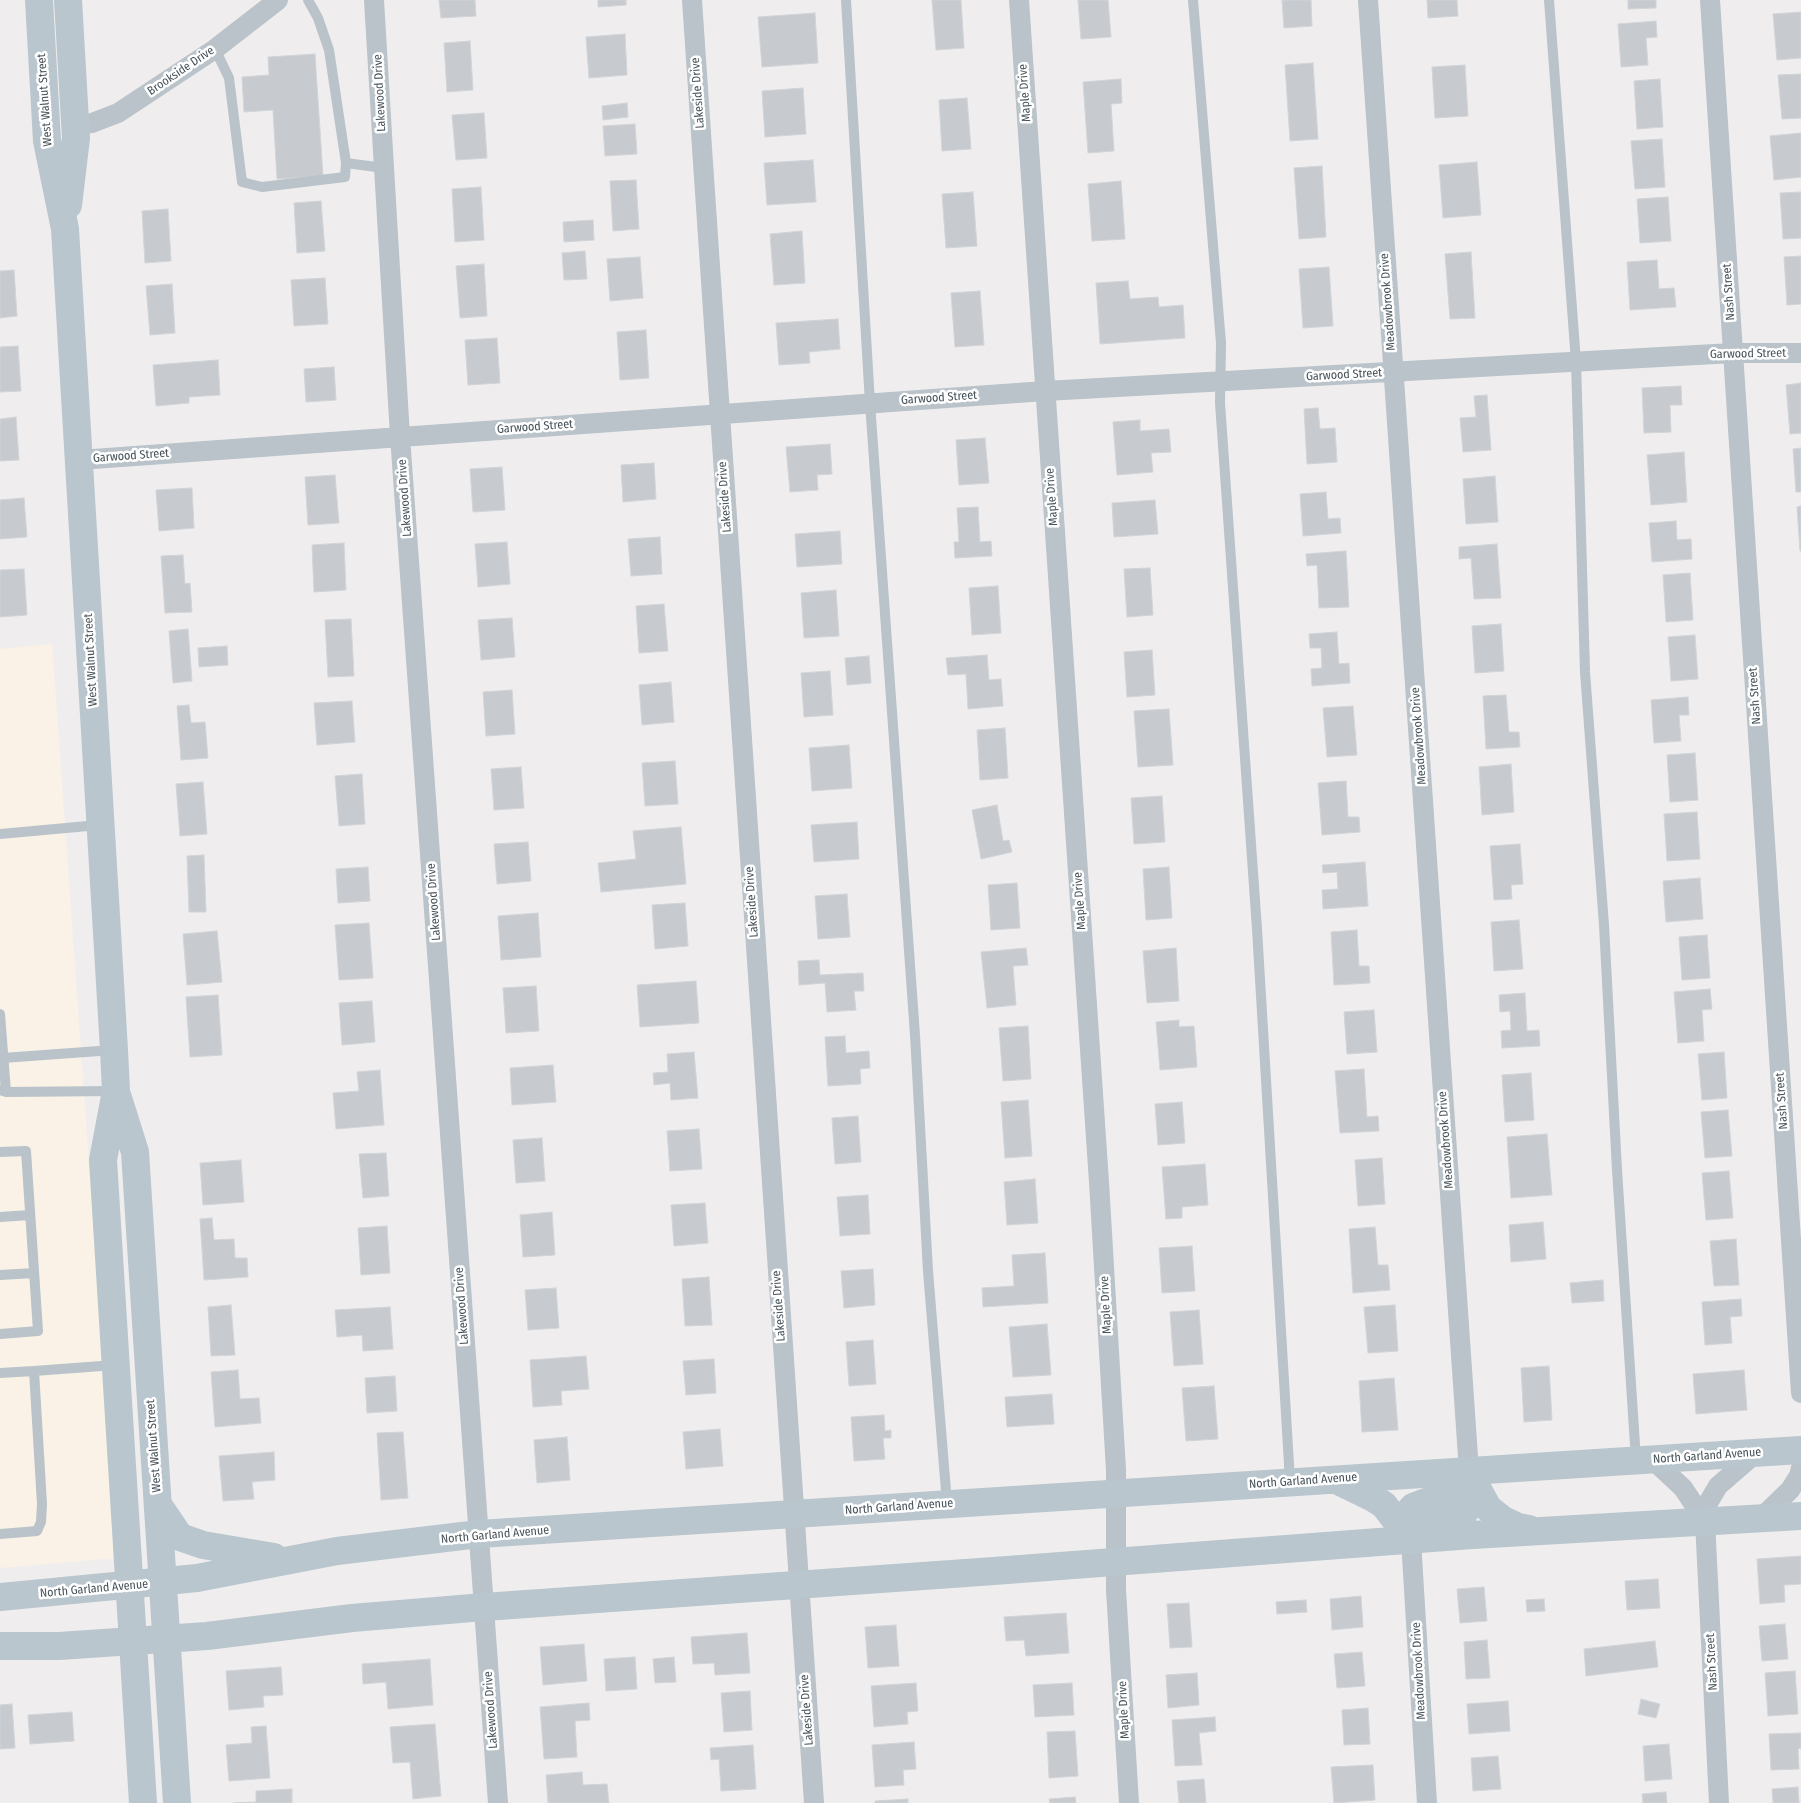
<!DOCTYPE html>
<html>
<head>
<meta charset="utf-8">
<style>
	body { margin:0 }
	canvas { display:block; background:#efeded }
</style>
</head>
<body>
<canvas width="1801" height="1803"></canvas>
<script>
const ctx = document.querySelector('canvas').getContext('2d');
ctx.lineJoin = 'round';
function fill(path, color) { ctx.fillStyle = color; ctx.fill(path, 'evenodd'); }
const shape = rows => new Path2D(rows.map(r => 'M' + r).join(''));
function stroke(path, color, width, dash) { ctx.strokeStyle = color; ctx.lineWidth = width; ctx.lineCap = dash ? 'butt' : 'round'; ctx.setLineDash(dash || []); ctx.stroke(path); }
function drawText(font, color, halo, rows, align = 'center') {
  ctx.font = font + ' "Fira Sans Condensed",sans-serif'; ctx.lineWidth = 5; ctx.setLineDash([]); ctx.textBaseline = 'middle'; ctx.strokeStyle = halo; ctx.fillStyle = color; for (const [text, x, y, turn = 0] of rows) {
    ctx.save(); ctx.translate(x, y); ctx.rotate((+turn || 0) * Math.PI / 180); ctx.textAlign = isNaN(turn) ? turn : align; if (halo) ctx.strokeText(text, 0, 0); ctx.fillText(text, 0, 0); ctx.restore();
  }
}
const commercial = shape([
	[52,644,117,1558,0,1568,0,649]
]);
const building = shape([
	[439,0,475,0,476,16,441,18,439,0],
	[598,0,626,0,626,5,598,7,598,0],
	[932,0,961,0,964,48,936,50,932,0],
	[1078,0,1108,0,1111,37,1081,39,1078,0],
	[1282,0,1311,0,1312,26,1284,28,1282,0],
	[1427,0,1457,0,1458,16,1428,18,1427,0],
	[1628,0,1656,0,1656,8,1628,9,1628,0],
	[1801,12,1801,58,1777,60,1773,14,1801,12],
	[815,13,818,63,762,67,758,17,815,13],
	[1656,21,1657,37,1646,38,1648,65,1621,67,1618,24,1656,21],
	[625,34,627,75,589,78,586,37,625,34],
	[470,41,473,90,447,92,444,43,470,41],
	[315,54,323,176,277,179,273,110,244,112,242,77,269,75,268,57,315,54],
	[1313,63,1318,139,1290,141,1285,65,1313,63],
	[1465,65,1468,116,1435,118,1432,67,1465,65],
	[1801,74,1801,118,1782,119,1778,75,1801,74],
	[1121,79,1122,103,1111,104,1114,151,1088,153,1083,82,1121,79],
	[1660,79,1663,127,1637,129,1634,81,1660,79],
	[803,88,806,134,765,137,762,91,803,88],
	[967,98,971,149,942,151,939,100,967,98],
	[627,103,628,117,603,120,602,106,627,103],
	[484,113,487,158,456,160,452,115,484,113],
	[635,124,637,154,605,156,603,126,635,124],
	[1801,133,1801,177,1774,180,1770,136,1801,133],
	[1662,139,1665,187,1635,189,1631,141,1662,139],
	[813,160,816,202,767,205,764,163,813,160],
	[1477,162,1481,215,1443,218,1439,165,1477,162],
	[1322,166,1326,237,1299,239,1294,168,1322,166],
	[636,180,639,229,613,231,610,181,636,180],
	[1121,181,1125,239,1092,241,1088,184,1121,181],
	[481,187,484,240,455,242,452,189,481,187],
	[973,192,977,246,946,248,942,194,973,192],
	[1801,192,1801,238,1783,239,1780,193,1801,192],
	[1668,197,1671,241,1640,243,1637,199,1668,197],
	[321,201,325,251,297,253,294,203,321,201],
	[168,209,171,261,145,263,142,211,168,209],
	[593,220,594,240,564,242,563,222,593,220],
	[802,231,805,283,774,285,770,234,802,231],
	[585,251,587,279,564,280,562,253,585,251],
	[1471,252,1475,318,1450,319,1445,254,1471,252],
	[1801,256,1801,304,1787,305,1784,257,1801,256],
	[640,257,643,298,610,301,607,259,640,257],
	[1657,260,1659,289,1674,288,1676,307,1630,310,1627,262,1657,260],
	[484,264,487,316,460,318,456,266,484,264],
	[1329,267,1333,326,1303,328,1299,269,1329,267],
	[14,270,17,316,0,318,0,271,14,270],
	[325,278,328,324,294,326,291,280,325,278],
	[1128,281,1130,299,1158,297,1159,307,1183,305,1185,338,1100,344,1096,283,1128,281],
	[172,284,175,333,150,335,146,286,172,284],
	[980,291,984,345,955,347,951,293,980,291],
	[838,319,840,349,809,352,810,363,779,365,776,323,838,319],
	[646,330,649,378,620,380,617,332,646,330],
	[497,338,500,383,468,385,465,340,497,338],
	[18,346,21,391,0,392,0,347,18,346],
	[218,360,220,395,189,397,189,403,156,406,153,365,218,360],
	[334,367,336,400,306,402,304,369,334,367],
	[1801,383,1801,433,1790,434,1786,385,1801,383],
	[1681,386,1682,405,1670,405,1671,432,1644,433,1642,388,1681,386],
	[1487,395,1491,450,1463,452,1460,418,1476,417,1474,396,1487,395],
	[1318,408,1320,429,1335,428,1337,462,1307,464,1304,409,1318,408],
	[16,417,19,460,0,461,0,419,16,417],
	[1140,420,1140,431,1169,429,1171,452,1151,453,1153,472,1117,475,1113,422,1140,420],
	[985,438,989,483,959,485,956,440,985,438],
	[830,444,832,474,817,475,818,490,790,492,786,447,830,444],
	[1801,448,1801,492,1796,492,1793,449,1801,448],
	[1684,452,1687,502,1651,505,1647,455,1684,452],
	[654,463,656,499,623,502,621,465,654,463],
	[502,467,505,510,473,512,470,469,502,467],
	[335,475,339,523,308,525,305,477,335,475],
	[1495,476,1498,522,1466,524,1463,479,1495,476],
	[192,488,194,528,159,531,156,490,192,488],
	[1326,492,1328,519,1340,518,1341,533,1303,536,1300,494,1326,492],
	[24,498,27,537,0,539,0,500,24,498],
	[1155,500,1158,534,1114,537,1112,503,1155,500],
	[1801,506,1801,551,1800,551,1797,507,1801,506],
	[978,507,980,542,991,541,992,556,955,558,954,542,959,542,957,508,978,507],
	[1676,521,1677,540,1691,539,1692,559,1652,562,1649,523,1676,521],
	[840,531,842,564,797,567,795,534,840,531],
	[660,537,662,574,631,576,628,539,660,537],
	[507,542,510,584,478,587,475,544,507,542],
	[344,543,346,590,314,592,312,545,344,543],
	[1497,544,1501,598,1474,599,1471,558,1459,559,1459,547,1497,544],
	[1346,551,1349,607,1319,608,1317,565,1307,566,1306,554,1346,551],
	[183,555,185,584,190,583,192,612,165,613,161,556,183,555],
	[1150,568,1153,615,1127,617,1124,569,1150,568],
	[24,569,27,615,0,617,0,570,24,569],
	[1690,573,1693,620,1666,622,1663,575,1690,573],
	[998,586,1001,633,972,635,969,588,998,586],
	[836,590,839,636,804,638,801,593,836,590],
	[664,604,668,651,639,653,636,606,664,604],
	[512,618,515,657,481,660,478,620,512,618],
	[351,619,354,676,328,677,325,620,351,619],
	[1501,624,1504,671,1475,673,1472,626,1501,624],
	[188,629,192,681,173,683,169,631,188,629],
	[1337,632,1339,664,1349,663,1350,683,1312,686,1311,669,1322,668,1321,648,1310,648,1309,634,1337,632],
	[1695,635,1698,679,1671,681,1668,637,1695,635],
	[227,646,228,665,199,667,198,648,227,646],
	[1152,650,1155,695,1127,697,1124,652,1152,650],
	[987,655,989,680,1001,679,1003,706,968,709,966,674,948,675,946,658,987,655],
	[869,656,871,683,847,685,845,658,869,656],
	[830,671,833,715,804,717,801,673,830,671],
	[671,682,674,722,642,725,639,685,671,682],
	[512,690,515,734,486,736,483,692,512,690],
	[1506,695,1509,732,1519,732,1520,747,1486,749,1483,696,1506,695],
	[1688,697,1689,715,1679,715,1681,741,1654,743,1651,700,1688,697],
	[352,701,355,742,317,745,314,703,352,701],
	[189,705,191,723,205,722,208,758,181,760,177,706,189,705],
	[1353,706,1357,755,1327,757,1323,708,1353,706],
	[1169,709,1173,765,1138,767,1134,711,1169,709],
	[1005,728,1008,778,980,780,977,730,1005,728],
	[849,745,852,788,812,791,809,748,849,745],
	[1695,753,1698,800,1670,802,1667,755,1695,753],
	[675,761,678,804,645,806,642,763,675,761],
	[1511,764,1514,812,1482,815,1479,767,1511,764],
	[521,767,524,808,494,810,491,769,521,767],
	[362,774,365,824,339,826,335,776,362,774],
	[1346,781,1348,817,1359,817,1360,832,1322,835,1318,783,1346,781],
	[203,782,207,834,180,836,176,784,203,782],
	[1162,796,1165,842,1134,844,1131,798,1162,796],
	[997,805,1003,841,1009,840,1012,852,981,859,972,810,997,805],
	[1697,812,1700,859,1667,861,1664,814,1697,812],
	[857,822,859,859,814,862,811,825,857,822],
	[681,827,686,884,601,892,598,863,636,859,633,831,681,827],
	[528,842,531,881,497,884,494,844,528,842],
	[1520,844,1523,884,1511,885,1512,899,1494,900,1490,846,1520,844],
	[204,855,206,912,189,912,187,856,204,855],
	[1365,862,1368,906,1323,909,1322,890,1338,889,1337,872,1323,873,1322,865,1365,862],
	[368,867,370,901,338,903,336,869,368,867],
	[1169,867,1172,918,1146,920,1143,869,1169,867],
	[1700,878,1703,919,1666,922,1663,881,1700,878],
	[1017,883,1020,928,991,930,988,885,1017,883],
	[847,894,850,937,818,939,815,896,847,894],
	[685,903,688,946,655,949,652,905,685,903],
	[538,913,541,957,501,960,498,916,538,913],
	[1519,920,1523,969,1494,971,1491,922,1519,920],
	[369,923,373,978,339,980,335,925,369,923],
	[1357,930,1359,966,1369,966,1370,983,1334,985,1331,932,1357,930],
	[217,931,222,982,187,985,183,934,217,931],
	[1707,935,1710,978,1682,980,1679,937,1707,935],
	[1026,948,1028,965,1013,966,1016,1005,987,1008,981,952,1026,948],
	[1176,948,1179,1001,1147,1003,1143,951,1176,948],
	[819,960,820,975,863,973,864,991,854,991,856,1010,827,1012,825,983,799,985,798,961,819,960],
	[696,981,699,1023,640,1027,637,985,696,981],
	[536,986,539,1031,506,1033,503,988,536,986],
	[1710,989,1712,1009,1702,1010,1704,1041,1678,1043,1674,992,1710,989],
	[1525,993,1527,1031,1539,1030,1540,1046,1502,1048,1501,1031,1511,1030,1510,1011,1500,1012,1499,995,1525,993],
	[218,995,222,1055,190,1057,186,997,218,995],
	[372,1001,375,1042,342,1045,339,1003,372,1001],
	[1374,1010,1377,1052,1347,1054,1344,1012,1374,1010],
	[1179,1020,1179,1027,1194,1026,1197,1067,1160,1070,1156,1022,1179,1020],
	[1028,1026,1031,1079,1003,1081,999,1028,1028,1026],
	[845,1036,846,1053,869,1051,870,1068,860,1069,861,1084,828,1086,825,1037,845,1036],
	[694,1052,698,1098,671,1100,670,1083,654,1085,653,1073,668,1072,667,1054,694,1052],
	[1724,1052,1727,1098,1702,1100,1698,1054,1724,1052],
	[553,1065,556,1102,512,1105,510,1068,553,1065],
	[1364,1069,1367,1117,1378,1116,1379,1131,1340,1133,1335,1071,1364,1069],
	[380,1070,384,1125,336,1129,333,1093,359,1091,357,1072,380,1070],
	[1531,1073,1534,1120,1505,1122,1502,1075,1531,1073],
	[1028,1100,1032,1156,1005,1158,1001,1102,1028,1100],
	[1182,1102,1185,1143,1158,1145,1155,1104,1182,1102],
	[1728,1110,1732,1156,1705,1158,1701,1112,1728,1110],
	[858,1116,861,1162,835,1164,832,1118,858,1116],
	[699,1129,702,1169,670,1171,667,1131,699,1129],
	[1547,1134,1552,1195,1511,1198,1507,1137,1547,1134],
	[542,1138,545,1181,516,1183,513,1140,542,1138],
	[386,1153,389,1196,363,1198,359,1154,386,1153],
	[1382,1158,1385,1204,1358,1206,1355,1160,1382,1158],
	[241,1160,244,1202,203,1205,200,1163,241,1160],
	[1205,1164,1208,1205,1182,1207,1182,1218,1166,1219,1162,1167,1205,1164],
	[1729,1171,1733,1218,1706,1220,1702,1173,1729,1171],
	[1035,1179,1038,1223,1007,1225,1004,1182,1035,1179],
	[868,1195,870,1234,840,1236,837,1197,868,1195],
	[705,1203,708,1243,674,1246,671,1205,705,1203],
	[552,1212,555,1255,523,1257,520,1215,552,1212],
	[212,1218,214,1240,234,1239,235,1258,247,1258,248,1277,204,1280,200,1219,212,1218],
	[1543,1222,1546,1259,1511,1262,1509,1225,1543,1222],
	[387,1226,390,1273,361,1275,358,1228,387,1226],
	[1375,1227,1378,1265,1388,1265,1390,1290,1353,1293,1349,1229,1375,1227],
	[1736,1239,1739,1285,1714,1286,1710,1241,1736,1239],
	[1192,1246,1195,1291,1162,1293,1159,1248,1192,1246],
	[1045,1253,1048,1303,983,1307,982,1288,1014,1286,1012,1255,1045,1253],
	[873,1269,875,1305,844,1308,841,1271,873,1269],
	[709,1277,712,1325,685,1326,682,1279,709,1277],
	[1603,1280,1604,1301,1572,1303,1570,1283,1603,1280],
	[556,1288,559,1328,528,1330,525,1290,556,1288],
	[1741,1299,1742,1316,1730,1317,1732,1343,1705,1345,1702,1302,1741,1299],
	[231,1305,235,1355,211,1356,208,1307,231,1305],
	[1395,1305,1398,1351,1368,1353,1364,1307,1395,1305],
	[390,1307,393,1349,363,1351,362,1335,337,1337,335,1310,390,1307],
	[1199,1310,1203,1364,1174,1366,1170,1312,1199,1310],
	[1047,1324,1051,1375,1013,1377,1009,1327,1047,1324],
	[873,1340,876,1384,849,1386,846,1342,873,1340],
	[586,1356,589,1389,561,1391,562,1405,533,1407,530,1360,586,1356],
	[714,1359,716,1393,686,1395,683,1361,714,1359],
	[1549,1366,1552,1420,1524,1422,1521,1368,1549,1366],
	[238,1370,240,1399,259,1398,261,1423,215,1427,211,1372,238,1370],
	[1744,1370,1747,1410,1696,1414,1693,1374,1744,1370],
	[395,1376,397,1411,367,1413,365,1378,395,1376],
	[1394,1378,1398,1430,1362,1432,1359,1381,1394,1378],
	[1214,1386,1218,1439,1186,1441,1182,1388,1214,1386],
	[1052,1394,1054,1424,1007,1427,1005,1397,1052,1394],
	[884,1415,885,1431,891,1430,891,1438,883,1438,885,1459,854,1461,851,1417,884,1415],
	[720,1429,723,1466,686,1469,683,1432,720,1429],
	[403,1432,408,1498,381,1500,377,1433,403,1432],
	[567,1437,570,1480,537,1483,534,1440,567,1437],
	[274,1452,275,1480,252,1482,254,1499,223,1501,219,1456,274,1452],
	[1801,1556,1801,1584,1784,1585,1785,1602,1760,1604,1757,1559,1801,1556],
	[1658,1579,1660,1608,1627,1610,1625,1581,1658,1579],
	[1484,1587,1487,1621,1460,1623,1457,1589,1484,1587],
	[1361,1596,1363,1627,1332,1630,1330,1599,1361,1596],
	[1544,1599,1545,1611,1527,1612,1526,1600,1544,1599],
	[1306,1600,1307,1612,1277,1614,1276,1602,1306,1600],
	[1189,1603,1192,1647,1170,1648,1167,1604,1189,1603],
	[1066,1613,1069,1653,1026,1656,1024,1640,1006,1641,1004,1617,1066,1613],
	[1785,1624,1788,1659,1762,1661,1759,1626,1785,1624],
	[896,1625,899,1666,868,1668,865,1627,896,1625],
	[747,1633,750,1673,715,1675,714,1663,693,1664,691,1637,747,1633],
	[1487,1640,1490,1678,1466,1679,1464,1642,1487,1640],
	[1655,1641,1658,1667,1586,1676,1584,1649,1655,1641],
	[584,1644,587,1681,543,1685,540,1647,584,1644],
	[1362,1652,1365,1686,1337,1688,1334,1654,1362,1652],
	[635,1657,637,1689,606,1691,604,1659,635,1657],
	[674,1657,676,1682,655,1683,653,1659,674,1657],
	[430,1659,433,1705,388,1709,386,1682,363,1684,362,1664,430,1659],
	[281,1667,283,1695,263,1696,264,1707,229,1710,226,1671,281,1667],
	[1795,1671,1798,1714,1768,1716,1765,1673,1795,1671],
	[1197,1673,1199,1705,1168,1708,1166,1675,1197,1673],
	[916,1683,918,1711,907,1712,908,1724,874,1727,871,1686,916,1683],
	[1072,1683,1074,1715,1035,1717,1033,1685,1072,1683],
	[750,1691,752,1730,724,1732,721,1693,750,1691],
	[1641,1699,1660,1704,1656,1718,1638,1714,1641,1699],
	[1508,1701,1510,1731,1469,1734,1467,1704,1508,1701],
	[589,1703,590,1720,575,1721,577,1757,544,1759,540,1707,589,1703],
	[12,1704,15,1748,0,1749,0,1705,12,1704],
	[1368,1708,1370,1744,1344,1745,1342,1710,1368,1708],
	[72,1712,74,1741,30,1744,28,1715,72,1712],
	[1215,1717,1216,1731,1199,1733,1202,1765,1175,1766,1172,1720,1215,1717],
	[435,1724,441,1796,413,1799,410,1762,393,1763,390,1727,435,1724],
	[266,1726,270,1778,229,1781,226,1745,252,1743,251,1727,266,1726],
	[1075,1731,1078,1776,1049,1778,1047,1732,1075,1731],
	[1801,1733,1801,1748,1798,1749,1799,1769,1771,1770,1769,1734,1801,1733],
	[914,1742,916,1769,903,1770,904,1785,875,1787,872,1745,914,1742],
	[1669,1744,1672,1779,1645,1781,1643,1746,1669,1744],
	[753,1745,756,1789,721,1791,719,1759,711,1760,710,1748,753,1745],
	[1498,1756,1501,1789,1473,1791,1471,1758,1498,1756],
	[1373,1765,1375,1800,1334,1803,1331,1767,1373,1765],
	[582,1772,583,1785,607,1784,609,1803,548,1803,546,1775,582,1772],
	[1204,1779,1206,1803,1179,1803,1177,1781,1204,1779],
	[1798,1787,1799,1803,1773,1803,1772,1789,1798,1787],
	[292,1789,292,1803,233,1803,256,1802,256,1791,292,1789],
	[1666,1792,1667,1803,1643,1803,1642,1794,1666,1792],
	[1075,1797,1076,1803,1050,1803,1049,1799,1075,1797],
	[908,1799,908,1803,875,1803,875,1801,908,1799]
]);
const service = shape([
	[308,0,318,18,329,50,346,163,384,168],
	[846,0,870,403,915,1035,928,1271,947,1503],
	[1193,0,1221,343,1220,403,1257,929,1290,1481],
	[1549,0,1576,362,1585,672,1604,925,1617,1170,1636,1460],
	[215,49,229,78,242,182,262,187,345,177,346,163],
	[0,834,99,825],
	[0,1014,6,1092],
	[0,1060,3,1058,113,1050],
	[0,1090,6,1092,116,1091],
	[0,1152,26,1151,38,1331,0,1334],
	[0,1217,30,1215],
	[0,1275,34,1273],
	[0,1373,34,1371],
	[0,1534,37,1531,41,1522,42,1504,34,1371,115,1365]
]);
const minor = shape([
	[374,0,400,436,498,1803],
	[692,0,814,1803],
	[1019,0,1099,1182,1116,1470,1116,1590,1129,1803],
	[1368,0,1469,1471],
	[1710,0,1801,1393],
	[76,126,92,123,118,113,215,49,278,0],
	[79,460,1045,391,1733,353,1801,353],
	[1653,1460,1683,1488,1705,1521],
	[1760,1519,1790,1490,1799,1476,1801,1468],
	[1411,1540,1427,1803],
	[1719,1803,1705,1521,1708,1503,1718,1486,1756,1453]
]);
const secondary = shape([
	[39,0,47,141,65,229,114,1050,116,1091,103,1160,143,1803],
	[68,205,76,138,68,0],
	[117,1095,135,1152,177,1803],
	[1470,1475,1488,1508,1503,1520,1518,1527,1529,1529],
	[1338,1481,1373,1498,1384,1505,1411,1540],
	[159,1506,180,1537,203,1545,274,1557],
	[1425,1529,1453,1522,1464,1513,1470,1503,1469,1471],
	[1411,1540,1407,1524,1407,1514,1413,1507,1440,1497,1452,1488,1469,1471],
	[0,1597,197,1578,337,1551,479,1534,1801,1450],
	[0,1646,59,1646,207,1636,352,1618,484,1607,994,1571,1472,1535,1801,1516]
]);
const streetNames = [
	["Brookside Drive",181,71,-34],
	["Lakewood Drive",380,93,-93],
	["Lakeside Drive",698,93,-94],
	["Maple Drive",1025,93,-94],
	["West Walnut Street",45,100,-94],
	["Nash Street",1729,292,-94],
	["Meadowbrook Drive",1388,302,-94],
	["Garwood Street",1748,354,-1],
	["Garwood Street",1344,375,-3],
	["Garwood Street",939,398,-4],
	["Garwood Street",535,427,-4],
	["Garwood Street",131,456,-4],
	["Lakeside Drive",725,497,-94],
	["Maple Drive",1052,497,-94],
	["Lakewood Drive",405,498,-94],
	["West Walnut Street",91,660,-93],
	["Nash Street",1755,696,-94],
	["Meadowbrook Drive",1419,736,-94],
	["Maple Drive",1080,901,-94],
	["Lakewood Drive",434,902,-94],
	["Lakeside Drive",752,902,-94],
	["Nash Street",1782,1101,-94],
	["Meadowbrook Drive",1446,1140,-94],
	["Maple Drive",1106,1305,-93],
	["Lakewood Drive",462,1306,-94],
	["Lakeside Drive",779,1306,-94],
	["West Walnut Street",154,1446,-94],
	["North Garland Avenue",1707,1456,-4],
	["North Garland Avenue",1303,1481,-4],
	["North Garland Avenue",899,1507,-4],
	["North Garland Avenue",495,1535,-5],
	["North Garland Avenue",94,1589,-5],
	["Nash Street",1712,1662,-93],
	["Meadowbrook Drive",1419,1671,-93],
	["Lakewood Drive",491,1710,-94],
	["Lakeside Drive",807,1710,-94],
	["Maple Drive",1124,1710,-93]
];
fill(commercial, '#faf2e6');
fill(building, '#c7cbcf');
stroke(building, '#d1d4d8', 1);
stroke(service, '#b9c3c9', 10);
stroke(minor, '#b9c3c9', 20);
stroke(secondary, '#b9c6ce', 28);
drawText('12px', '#465259', '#fff', streetNames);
</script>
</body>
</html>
